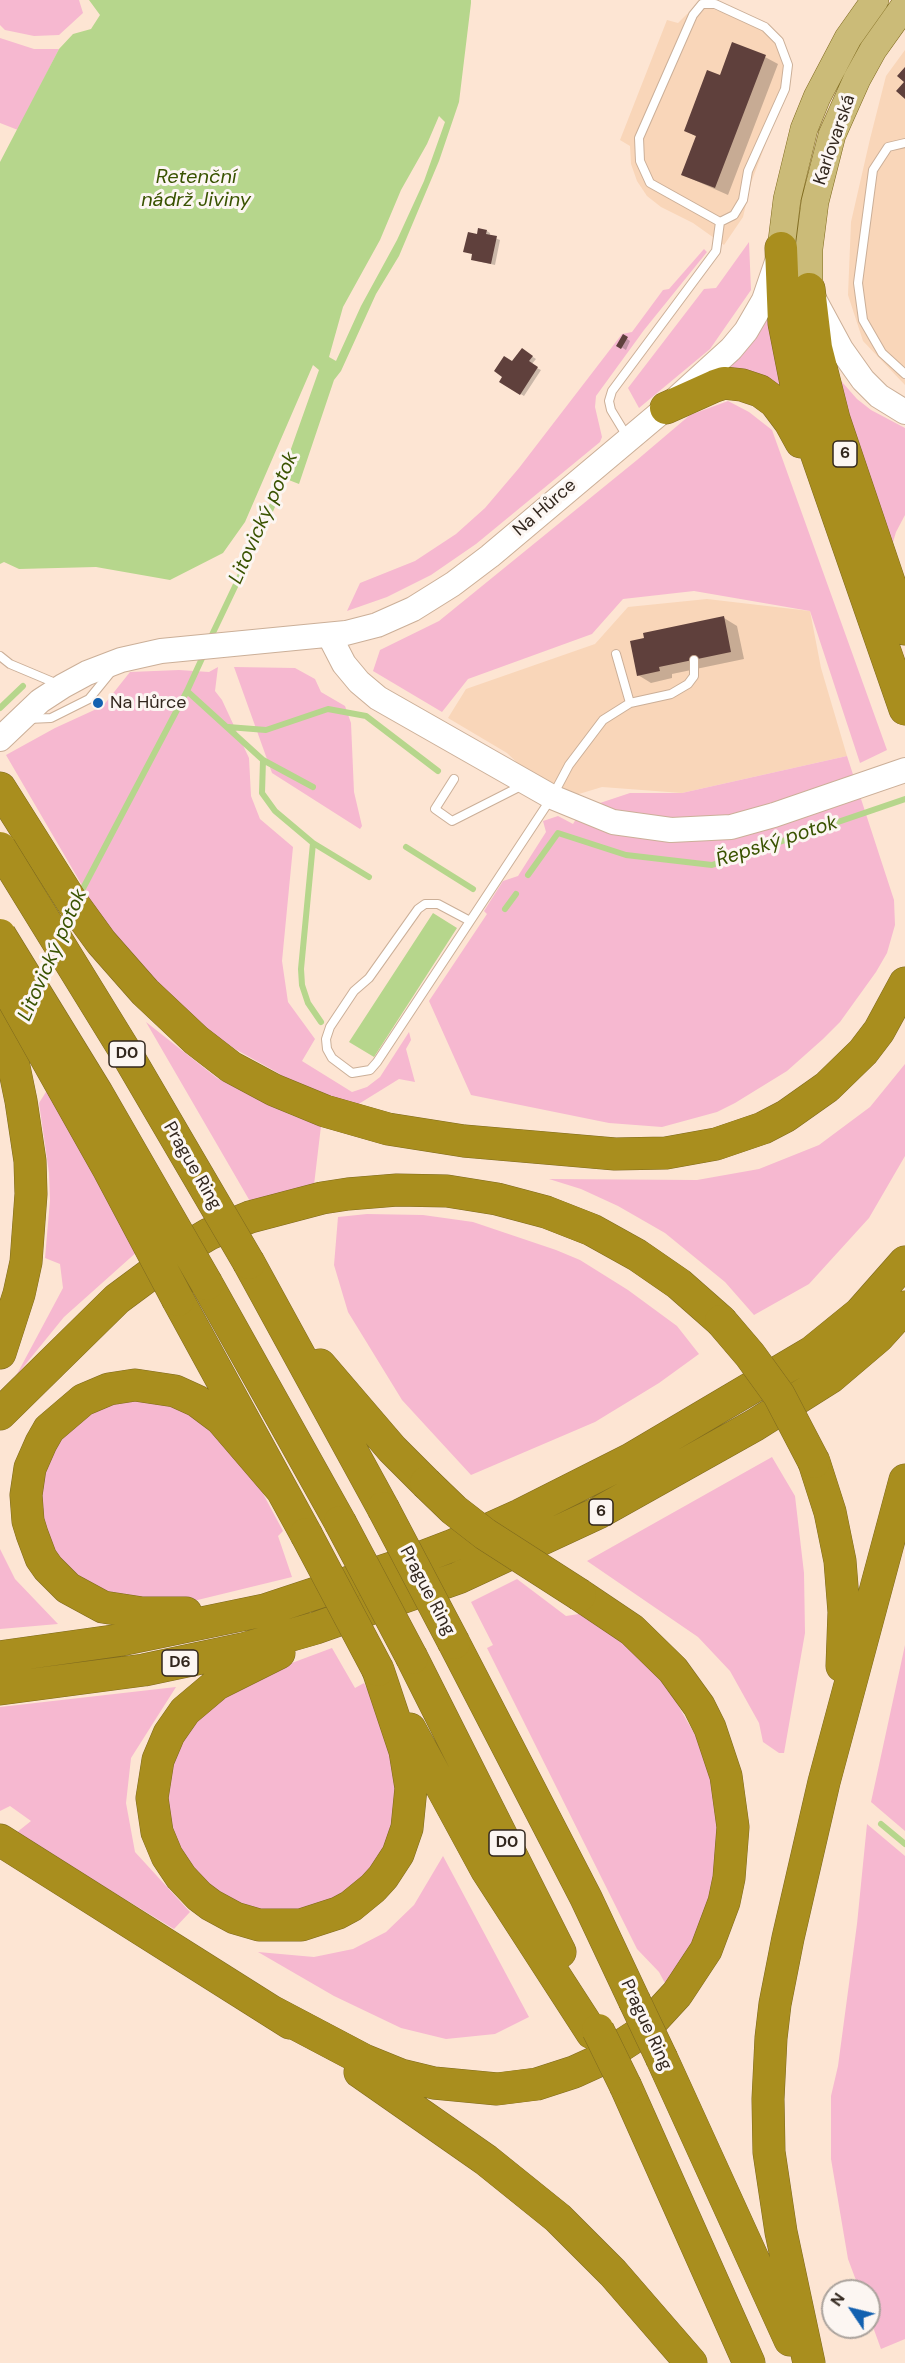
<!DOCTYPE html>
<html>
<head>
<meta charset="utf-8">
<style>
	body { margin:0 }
	#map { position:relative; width:905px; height:2363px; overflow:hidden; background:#fde5d3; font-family:"DM Sans",sans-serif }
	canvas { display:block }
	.north { position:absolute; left:821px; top:2279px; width:60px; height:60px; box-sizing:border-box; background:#fcf6f2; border:2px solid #aba39d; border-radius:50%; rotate:305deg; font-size:16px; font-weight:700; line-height:24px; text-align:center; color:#32271e }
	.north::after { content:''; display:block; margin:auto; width:21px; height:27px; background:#1361b0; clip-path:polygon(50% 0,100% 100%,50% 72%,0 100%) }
</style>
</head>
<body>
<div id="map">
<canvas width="905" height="2363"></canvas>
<div class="north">N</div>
</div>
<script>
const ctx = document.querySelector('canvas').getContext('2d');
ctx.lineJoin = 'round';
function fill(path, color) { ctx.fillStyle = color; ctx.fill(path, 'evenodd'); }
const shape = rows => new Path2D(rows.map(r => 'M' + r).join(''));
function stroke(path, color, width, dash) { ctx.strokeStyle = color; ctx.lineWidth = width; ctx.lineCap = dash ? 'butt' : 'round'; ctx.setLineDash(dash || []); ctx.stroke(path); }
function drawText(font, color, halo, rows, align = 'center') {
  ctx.font = font + ' "DM Sans",sans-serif'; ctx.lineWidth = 6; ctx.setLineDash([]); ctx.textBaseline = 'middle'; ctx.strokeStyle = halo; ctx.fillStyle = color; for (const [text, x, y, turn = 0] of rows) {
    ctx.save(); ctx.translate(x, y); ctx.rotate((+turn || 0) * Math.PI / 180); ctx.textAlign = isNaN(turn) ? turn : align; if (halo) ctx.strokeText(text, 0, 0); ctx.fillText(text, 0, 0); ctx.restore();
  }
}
const built = shape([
	[698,8,710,8,760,25,786,50,791,61,792,73,751,183,743,217,724,245,693,223,661,207,647,196,637,181,631,164,630,146,620,140,667,20,678,23,687,14],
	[905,50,905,385,863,341,848,295,851,222,870,139,886,76],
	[707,599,810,611,821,668,847,756,682,793,602,787,569,797,528,773,507,753,448,718,466,689,595,644,628,607]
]);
const green = shape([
	[0,0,79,0,83,13,59,35,34,36,5,30,0,25],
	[0,38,34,49,59,49,18,130,0,123],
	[749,242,751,290,710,349,639,408,628,388,704,289,716,288],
	[704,249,707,252,644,330,596,396,595,407,602,437,600,442,476,544,431,575,387,597,347,611,360,583,415,561,456,534,485,508,519,468,622,334,632,332,663,290,669,289],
	[767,316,783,392,721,371],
	[835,374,857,399,871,410,905,428,905,515,896,532,891,549],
	[728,401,749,412,772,430,887,750,860,763,810,611,694,591,623,599,592,634,468,679,442,712,373,671,380,650,439,621,637,460,690,415],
	[218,667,215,691,222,700,249,758,251,796,260,819,293,847,282,961,288,1002,315,1039,302,1061,352,1092,367,1087,380,1077,409,1032,411,1040,406,1049,415,1082,399,1079,357,1105,311,1091,280,1077,280,1074,235,1049,206,1029,159,990,92,906,83,887,6,755,55,728,103,706,130,672,179,670,209,672],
	[234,667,295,668,315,679,321,692,345,706,351,723,354,792,362,826,360,829,272,773],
	[847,756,894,900,895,925,887,953,876,972,840,1022,823,1039,787,1071,735,1103,717,1112,662,1127,609,1123,471,1095,429,1001,487,914,484,911,503,881,518,876,546,832,543,821,558,816,573,824,582,809,630,793,682,793],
	[146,1022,217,1078,291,1115,321,1126,314,1185,251,1203],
	[905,1064,905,1156,869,1218,809,1284,754,1315,725,1282,665,1233,618,1206,581,1189,549,1179,697,1180,759,1169,819,1145,870,1107],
	[51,1084,139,1250,64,1317,16,1376,63,1288,60,1264,45,1258,50,1200,49,1173,39,1103],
	[367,1214,423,1215,473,1222,556,1250,580,1260,628,1290,677,1326,699,1354,659,1383,595,1422,471,1475,402,1400,348,1312,334,1265,338,1217],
	[117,1396,186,1404,252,1473,283,1531,278,1536,292,1577,177,1605,133,1604,62,1570,34,1505,56,1435],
	[772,1457,795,1496,804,1573,805,1633,784,1753,779,1753,763,1742,759,1723,730,1671,698,1637,587,1561],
	[0,1549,15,1579,58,1624,0,1629],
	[517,1579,566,1616,585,1613,625,1642,659,1678,675,1700,702,1747,714,1791,718,1837,712,1887,697,1935,666,1985,659,1972,637,1949,487,1648,493,1645,471,1602],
	[905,1645,905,1831,871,1802],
	[332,1648,355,1688,364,1683,383,1721,401,1784,393,1838,349,1896,285,1917,224,1903,198,1884,162,1814,175,1743,230,1686],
	[176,1687,131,1758,126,1803,135,1852,190,1912,174,1929,16,1833,31,1821,10,1806,0,1811,0,1707],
	[867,1824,905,1856,905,2339,881,2349,869,2316,869,2291,860,2291,848,2259,831,2159,831,2096,838,2066,857,1924],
	[443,1856,529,2017,495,2034,446,2039,401,2028,334,1996,258,1952,314,1957,353,1949,386,1932,414,1905]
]);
const water = shape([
	[89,0,471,0,471,3,459,102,439,161,399,256,376,294,341,371,334,380,299,484,281,477,319,370,313,365,245,522,223,553,170,580,96,567,19,569,4,562,0,564,0,162,59,49,73,34,91,29,100,15],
	[439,116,445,122,424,181,397,240,361,306,336,361,329,357,343,307,380,240,401,190,427,144],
	[433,913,457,928,374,1057,349,1042]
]);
const shadow = shape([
	[765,57,778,64,728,195,683,175,697,137,685,130,721,77],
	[487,231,490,233,490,236,500,240,495,265,477,261,478,236],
	[623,336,630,341,626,350,618,345],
	[522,350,536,359,531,365,541,370,524,396,501,382],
	[724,618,737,626,744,659,672,674,672,678,651,683,638,675]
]);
const stream = shape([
	[210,639,261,532,287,471],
	[187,691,263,760,313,787],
	[0,708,23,686],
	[228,727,266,730,328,709,366,716,438,771],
	[263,760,262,793,275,811,313,843,301,969,302,985,308,1003,321,1022],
	[313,843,369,877],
	[406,847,473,889],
	[528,875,558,833,626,855,712,865,905,799],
	[79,896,187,691,204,654],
	[505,909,516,894],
	[41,980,53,954],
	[881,1824,905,1844]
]);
const building = shape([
	[732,42,766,55,715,188,681,175,696,136,684,131,707,70,720,75],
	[905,67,905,99,896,91,904,82,897,76],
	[478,228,487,230,486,234,497,236,491,264,471,260,472,254,463,252,468,232,477,234],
	[623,334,628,337,621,349,616,346],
	[522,348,533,356,529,361,538,367,520,395,499,382,502,377,494,371,504,356,512,361],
	[724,616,731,652,659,667,660,671,637,676,630,641,644,638,643,633]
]);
const lane = shape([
	[905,143,888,147,873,170,858,283,863,320,882,353,905,374],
	[628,438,611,410,609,401,612,391,716,251,720,222,650,183,640,161,639,138,693,15,702,4,715,4,765,27,779,41,788,65,785,89,748,171,743,200,734,215,720,222],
	[616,654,630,703],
	[0,656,10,664,60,685],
	[28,719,51,718,89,699,111,672],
	[454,779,435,809,452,821,523,785],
	[470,921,438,904,425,904,418,909,369,978,354,991,330,1027,326,1039,327,1049,332,1058,352,1073,370,1070,377,1062,552,797,569,765,603,720,630,703,671,694,688,684,694,676,694,660]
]);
const secondary = shape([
	[814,299,841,349,863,380,879,396,905,412],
	[329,635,344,664,359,682,378,698,552,797,613,822,671,830,731,827,774,815,905,770],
	[0,739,40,701,63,686,87,673,121,660,161,651,346,633,377,625,413,609,453,584,490,556,666,408,731,349,746,331,764,300,778,259]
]);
const primary = shape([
	[781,248,787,199,804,129,817,97,848,38,875,0],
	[809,289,809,249,815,202,832,135,857,79,873,50,905,5]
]);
const highway = shape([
	[781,248,784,323,798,394,812,441,905,709],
	[809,289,816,348,834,419,905,629],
	[666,408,715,386,724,383,742,385,760,391,775,402,790,422,801,442],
	[0,788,72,902,101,942,145,992,196,1040,231,1067,274,1090,325,1111,388,1129,464,1141,615,1154,666,1153,716,1144,763,1128,786,1116,827,1087,863,1052,879,1031,905,983],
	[0,1020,13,1062,21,1101,30,1161,31,1194,26,1262,19,1294,0,1353],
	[249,1263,383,1508],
	[207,1284,340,1522],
	[178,1300,306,1534],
	[320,1365,392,1449,426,1483],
	[0,1414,117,1299,187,1247,209,1234,250,1217,322,1198,348,1194,397,1190,447,1191,497,1199,546,1212,592,1230,637,1255,679,1284,721,1321],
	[814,1462,830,1512,840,1561,844,1612,842,1666],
	[186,1613,142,1613,103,1607,68,1588,48,1568,41,1558,32,1534,28,1521,26,1495,30,1468,41,1443,49,1429,83,1400,109,1389,135,1385,175,1391,197,1401,221,1419,281,1489],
	[454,1643,586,1898,634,2000],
	[279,1653,217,1684,185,1711,169,1734,158,1760,152,1798,157,1832,167,1856,181,1877,199,1896,211,1905,235,1918,259,1925,301,1925,338,1913,351,1906,373,1888,383,1877,398,1854,407,1828,411,1788,405,1751,378,1670],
	[0,1657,120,1640,265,1610,404,1564,451,1546,520,1515,631,1459,812,1352,860,1313,905,1262],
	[412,1658,560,1952],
	[0,1689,144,1670,243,1649,316,1628,458,1578,598,1513,755,1425,831,1377,878,1337,905,1307],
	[410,1729,486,1869,592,2033],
	[0,1840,290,2023],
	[273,2012,364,2060,401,2075,434,2083,497,2089,537,2084,574,2072,596,2062,642,2032,677,1994,706,1950,724,1902,729,1878,733,1827,726,1776,710,1728,699,1706,673,1670,632,1630,580,1595],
	[662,2059,790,2340],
	[360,2072,486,2160,558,2218,613,2273,691,2363],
	[626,2087,749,2363],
	[809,2363,781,2232,769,2152,768,2099,771,2038,775,2004,788,1938,824,1782,905,1480]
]);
const highwayBridge = shape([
	[0,848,125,1051,249,1263],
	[0,935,97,1093,207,1284],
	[0,976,109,1170,178,1300],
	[721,1321,750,1355,779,1395,814,1462],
	[426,1483,454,1510,485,1534,580,1595],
	[383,1508,454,1643],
	[340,1522,412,1658],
	[306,1534,378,1670],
	[634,2000,662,2059],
	[598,2030,626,2087]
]);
const markers = [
	[98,703,6,"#1361b0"]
];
const shields = [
	[845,454,24],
	[127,1054,36],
	[601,1512,24],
	[180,1663,36],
	[507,1843,36]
];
const shieldNames = [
	["6",845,454],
	["D0",127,1054],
	["6",601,1512],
	["D6",180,1663],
	["D0",507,1843]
];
const streetNames = [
	["Karlovarská",835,140,-71],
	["Na Hůrce",545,508,-41],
	["Prague Ring",192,1166,60],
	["Prague Ring",427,1591,62],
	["Prague Ring",646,2025,65]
];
const poiNames = [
	["Na Hůrce",110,703]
];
const waterNames = [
	["Retenční",196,178],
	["nádrž Jiviny",196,201],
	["Litovický potok",264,518,-66],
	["Řepský potok",777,842,-18],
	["Litovický potok",53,955,-66]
];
fill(built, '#f9d6b9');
fill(green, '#f6b8d0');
fill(water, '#b6d68c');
fill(shadow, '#0003');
stroke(stream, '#b6d68c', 6);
fill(building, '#5f403c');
stroke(lane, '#cbaf98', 10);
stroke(secondary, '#cbaf98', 26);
stroke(primary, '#7f6a1e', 28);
stroke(highway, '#7f6a1e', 33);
stroke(lane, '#fff', 8);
stroke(secondary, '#fff', 24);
stroke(primary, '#cbbb78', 27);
stroke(highway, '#a98e1e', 32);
stroke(highwayBridge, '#7f6a1e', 33, []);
stroke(highwayBridge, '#a98e1e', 32);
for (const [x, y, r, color] of markers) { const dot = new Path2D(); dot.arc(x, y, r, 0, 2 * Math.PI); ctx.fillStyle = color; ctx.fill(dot); stroke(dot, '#fcf6f2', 2); }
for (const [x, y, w] of shields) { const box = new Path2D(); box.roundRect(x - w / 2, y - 13, w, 26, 4.5); ctx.fillStyle = '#fcf6f2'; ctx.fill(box); stroke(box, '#32271e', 1.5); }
drawText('bold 16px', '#32271e', null, shieldNames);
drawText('18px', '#32271e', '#fcf6f2', streetNames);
drawText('18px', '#32271e', '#fcf6f2', poiNames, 'left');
drawText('italic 20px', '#395300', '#fcf6f2', waterNames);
</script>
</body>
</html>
